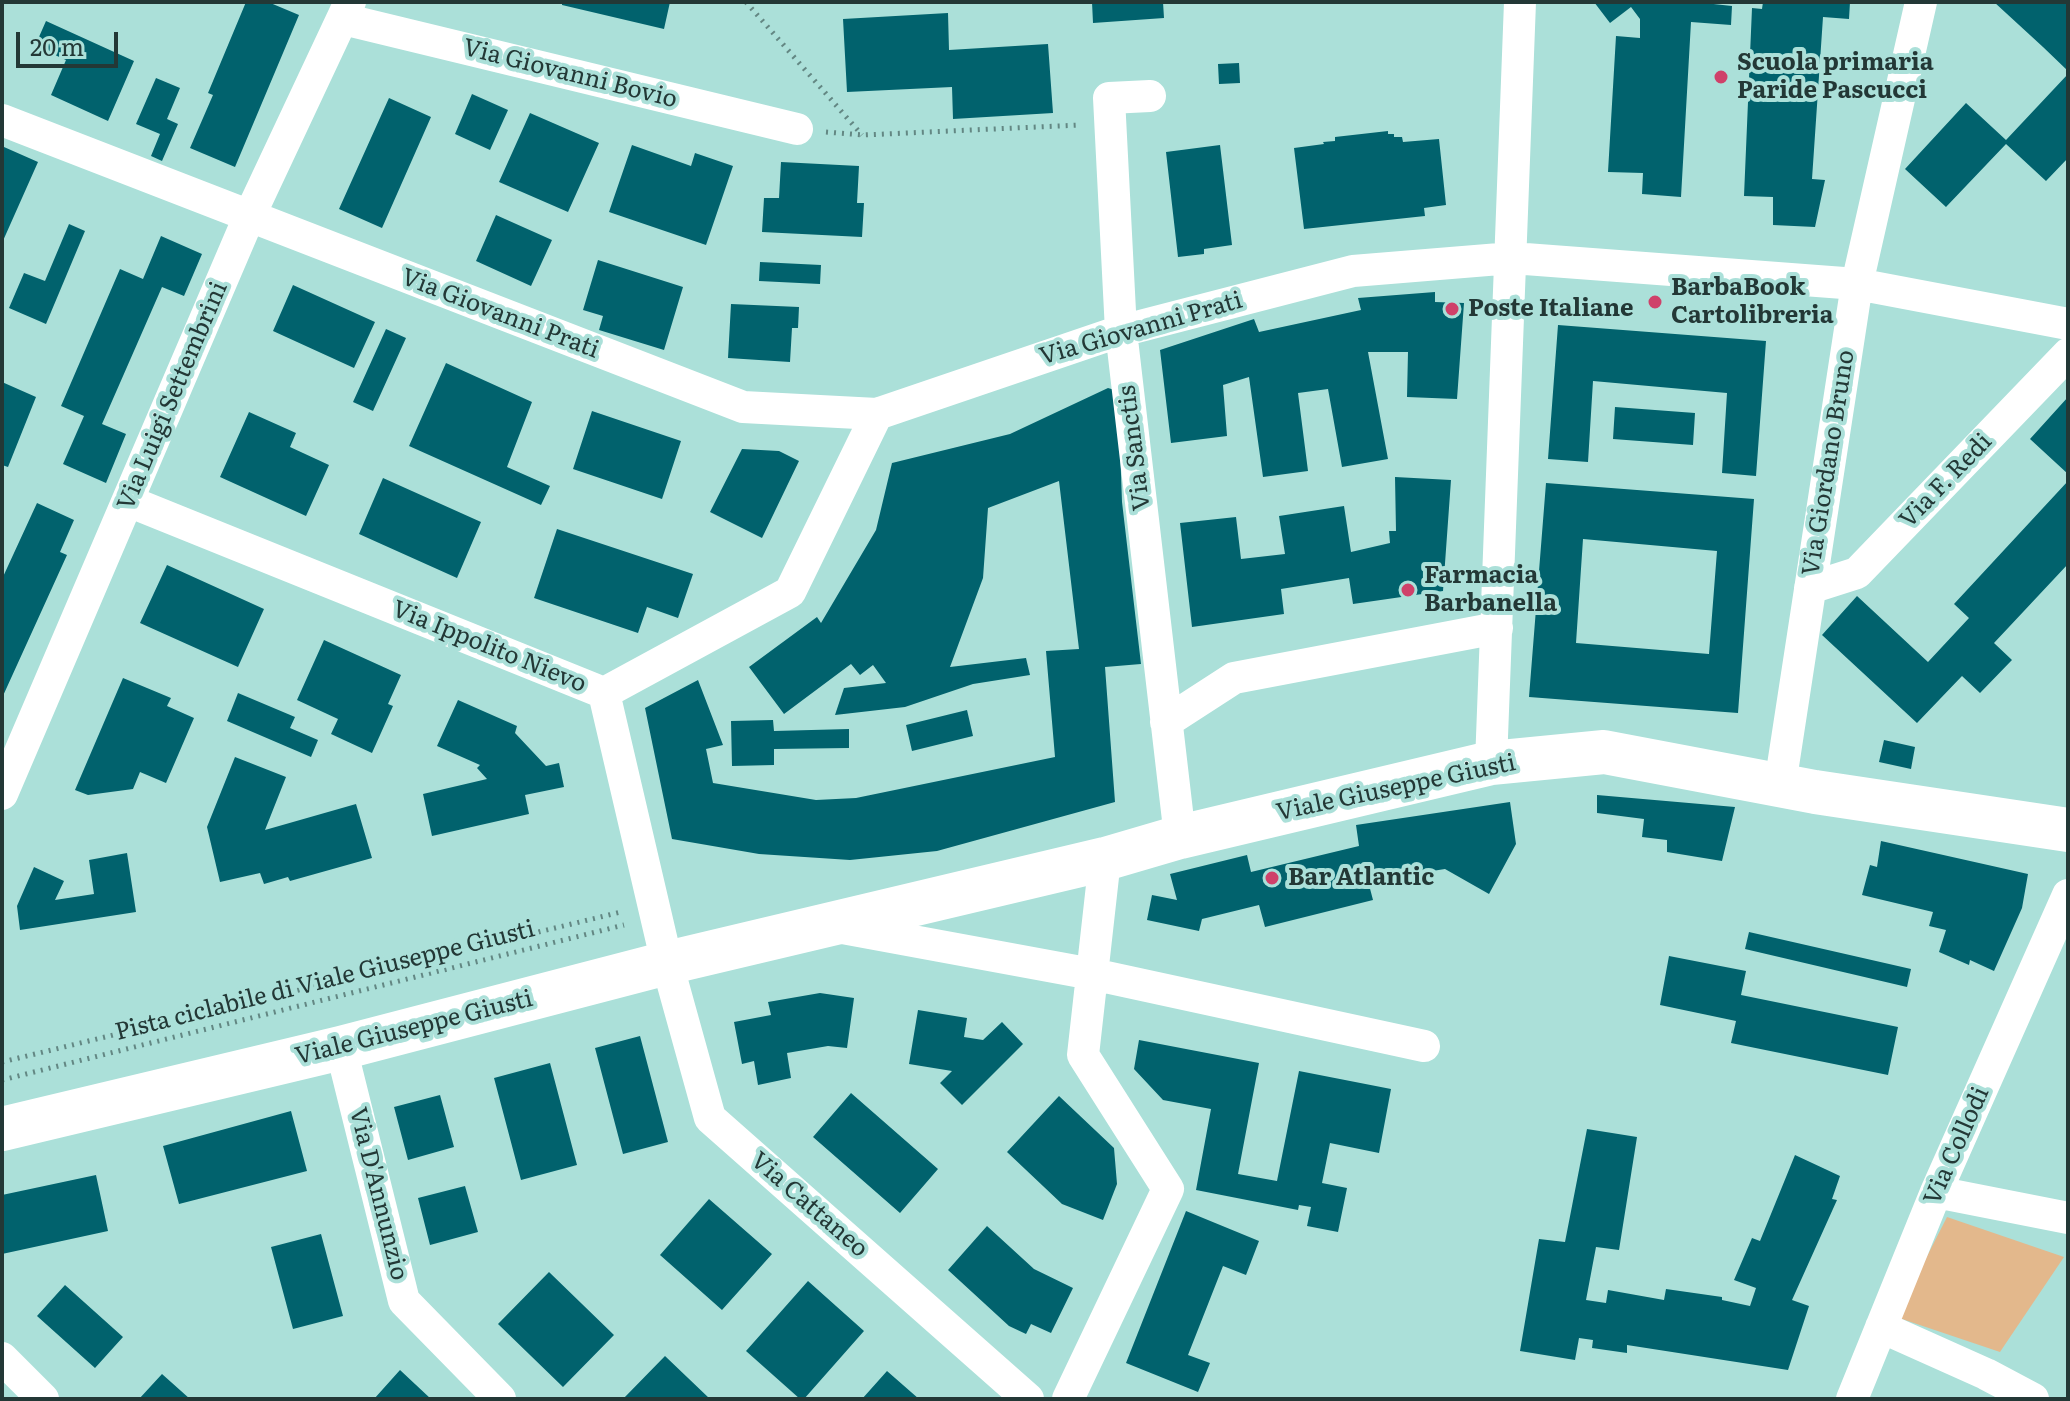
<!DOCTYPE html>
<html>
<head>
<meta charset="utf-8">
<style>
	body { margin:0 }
	#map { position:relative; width:2070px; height:1401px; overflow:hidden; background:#abe0d9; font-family:Literata,serif }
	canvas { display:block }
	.frame { position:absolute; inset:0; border:4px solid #233836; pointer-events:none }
	.scale { position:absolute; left:16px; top:32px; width:102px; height:36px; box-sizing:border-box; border:4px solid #233836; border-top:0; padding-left:10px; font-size:24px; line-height:28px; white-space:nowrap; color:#233836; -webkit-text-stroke:6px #abe0d9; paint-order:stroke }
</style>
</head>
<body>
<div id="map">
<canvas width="2070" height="1401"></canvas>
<div class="frame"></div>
<div class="scale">20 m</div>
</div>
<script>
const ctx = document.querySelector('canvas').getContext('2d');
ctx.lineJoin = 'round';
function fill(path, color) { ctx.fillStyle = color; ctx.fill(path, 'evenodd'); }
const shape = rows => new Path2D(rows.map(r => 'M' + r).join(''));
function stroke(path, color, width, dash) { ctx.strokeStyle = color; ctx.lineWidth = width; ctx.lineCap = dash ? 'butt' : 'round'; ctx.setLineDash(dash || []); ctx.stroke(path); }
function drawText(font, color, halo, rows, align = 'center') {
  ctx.font = font + ' Literata,serif'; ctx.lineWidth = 8; ctx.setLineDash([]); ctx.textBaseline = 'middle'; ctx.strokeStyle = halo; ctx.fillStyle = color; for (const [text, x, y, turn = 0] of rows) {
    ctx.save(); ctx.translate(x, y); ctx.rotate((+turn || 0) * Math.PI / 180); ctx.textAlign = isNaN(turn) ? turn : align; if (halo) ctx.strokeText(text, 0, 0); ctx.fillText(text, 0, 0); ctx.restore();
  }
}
const green = shape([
	[1947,1217,2064,1257,2000,1352,1896,1317]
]);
const building = shape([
	[246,2,268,2,299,15,235,167,190,148,213,95,208,93],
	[562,2,670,2,664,29,562,5],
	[1092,2,1163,2,1164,18,1093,23],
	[1594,2,1695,2,1732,6,1731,25,1691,22,1681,197,1642,194,1643,173,1608,172,1616,36,1640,38,1640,19,1631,7,1610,23],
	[1763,2,1850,2,1849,19,1823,17,1812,179,1825,180,1815,227,1773,225,1773,197,1744,196,1752,8,1762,9],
	[1994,2,2068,2,2068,71,2043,47],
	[948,13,949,50,1048,44,1053,113,953,119,952,87,847,92,843,19],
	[46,21,134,61,108,121,51,95,66,60,35,46],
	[1239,63,1240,83,1219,84,1218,64],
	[2068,74,2068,158,2046,181,2006,144,1946,207,1905,169,1966,103,2006,140],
	[156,78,180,88,167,119,178,124,162,161,151,156,160,134,136,124],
	[472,94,508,110,490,150,455,134],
	[389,98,431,117,382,228,339,209],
	[530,113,599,143,568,212,499,182],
	[1388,131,1388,134,1394,134,1394,137,1402,137,1403,142,1439,139,1446,205,1424,208,1425,216,1304,229,1294,148,1324,144,1323,142,1335,141,1335,137],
	[632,145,691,166,695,153,733,166,706,245,609,212],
	[1220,145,1232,245,1204,249,1204,254,1178,257,1166,152],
	[4,147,38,162,2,243,2,151],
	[781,162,859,166,857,203,864,203,862,237,762,232,764,198,779,198],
	[496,215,552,240,531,286,476,261],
	[69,224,85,231,46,324,9,308,24,273,45,281],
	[161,236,202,254,184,296,162,287,102,424,126,434,106,483,63,464,84,416,61,406,120,269,143,279],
	[598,260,683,287,664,350,599,330,603,316,583,310],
	[760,262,821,265,820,284,759,281],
	[293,285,375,322,354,368,273,331],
	[1435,292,1435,302,1464,303,1457,399,1407,397,1408,352,1368,352,1388,459,1342,467,1328,389,1298,393,1308,471,1263,477,1249,377,1223,385,1227,436,1171,443,1160,350,1254,319,1259,332,1361,310,1358,298],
	[731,304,799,307,798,328,792,328,790,362,728,358],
	[1558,325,1766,341,1756,476,1722,473,1727,393,1593,381,1588,462,1548,459],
	[386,329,406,338,373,411,353,402],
	[446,363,532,402,507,467,550,486,541,505,409,446],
	[2,382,36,397,8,467,2,465],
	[1108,388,1118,391,1122,502,1141,664,1105,667,1115,802,937,851,850,860,759,854,672,839,645,708,698,680,723,745,706,749,713,783,816,800,856,798,1055,757,1046,651,1079,649,1059,481,988,508,983,578,950,667,1026,658,1030,675,973,684,905,707,835,715,844,688,886,683,873,665,860,675,851,664,784,714,749,667,817,617,821,623,876,530,892,463,1010,434],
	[2068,397,2068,474,2030,439],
	[1615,407,1695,413,1693,445,1613,439],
	[592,411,681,441,662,499,573,469],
	[249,412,296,433,290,447,329,465,306,516,220,477],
	[742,449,779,451,799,461,762,538,710,512],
	[1395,477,1451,480,1443,591,1353,604,1349,578,1281,589,1284,614,1192,627,1180,523,1236,517,1241,559,1285,554,1279,516,1344,506,1351,552,1390,543,1389,531,1396,531],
	[383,478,481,522,457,578,359,534],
	[2068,481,2068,564,1994,643,2012,660,1980,693,1962,676,1917,723,1822,635,1857,596,1928,662,1969,618,1954,604],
	[1546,483,1754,499,1738,713,1529,697],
	[1583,539,1717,551,1709,654,1576,643],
	[37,503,74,520,60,552,67,555,2,698,2,579],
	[557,529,693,574,678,618,647,607,638,633,534,598],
	[167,565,264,609,238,667,140,623],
	[324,640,401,675,388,704,393,706,372,753,331,734,338,719,297,700],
	[123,678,171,698,167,706,194,718,166,783,140,772,133,789,88,795,75,790],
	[238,693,295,717,290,728,318,740,311,757,227,721],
	[458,700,517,726,515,733,546,766,559,763,564,787,525,795,529,814,432,836,423,794,487,779,477,768,480,765,437,746],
	[967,710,973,736,912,751,906,725],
	[773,720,774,731,849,729,849,748,774,749,774,765,732,766,731,721],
	[1884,740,1915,747,1911,769,1879,762],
	[235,757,286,777,265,830,356,804,372,858,290,881,288,877,264,884,260,873,220,882,207,827],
	[1597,795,1735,807,1722,861,1667,852,1667,840,1642,837,1644,819,1597,813],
	[1510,802,1516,844,1489,894,1445,869,1368,881,1373,900,1265,927,1259,905,1202,919,1199,931,1147,920,1152,895,1177,900,1170,874,1247,855,1251,872,1359,846,1356,825],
	[1881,841,2028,874,2022,908,1994,971,1970,960,1969,965,1939,952,1946,930,1929,926,1933,912,1862,895,1870,865,1877,867],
	[127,853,136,912,20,930,17,906,34,867,64,881,55,900,94,894,89,860],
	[1749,932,1911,969,1907,987,1745,949],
	[1669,956,1746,971,1741,995,1898,1027,1888,1075,1731,1043,1736,1021,1660,1005],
	[820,993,854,998,847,1048,828,1046,787,1053,791,1078,758,1085,754,1061,742,1064,734,1022,771,1015,768,1002],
	[918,1010,967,1018,964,1037,983,1040,1002,1022,1023,1044,962,1105,940,1083,952,1071,909,1064],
	[640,1036,668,1142,623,1154,595,1048],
	[1139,1040,1259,1063,1238,1174,1277,1181,1299,1071,1391,1089,1379,1153,1330,1143,1322,1183,1347,1188,1338,1232,1307,1226,1311,1207,1299,1205,1298,1210,1196,1190,1211,1109,1163,1100,1134,1069],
	[550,1063,577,1165,521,1180,494,1078],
	[851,1093,938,1169,900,1213,813,1137],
	[440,1095,454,1147,408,1160,394,1107],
	[1059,1096,1114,1148,1117,1184,1103,1220,1062,1204,1007,1152],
	[291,1111,307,1171,179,1204,163,1146],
	[1587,1129,1637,1137,1619,1250,1596,1247,1586,1300,1606,1303,1608,1290,1664,1300,1666,1289,1722,1297,1722,1300,1750,1306,1756,1288,1734,1280,1752,1238,1760,1241,1795,1155,1840,1176,1832,1199,1837,1200,1792,1300,1809,1306,1788,1370,1627,1345,1627,1353,1592,1348,1593,1340,1579,1338,1575,1360,1520,1351,1539,1239,1565,1242],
	[96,1175,108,1231,2,1254,2,1195],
	[465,1186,478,1232,430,1245,418,1198],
	[709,1199,772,1254,722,1310,660,1255],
	[1186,1211,1259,1241,1246,1275,1223,1266,1188,1355,1210,1363,1198,1392,1126,1363],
	[987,1226,1034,1269,1073,1288,1051,1333,1031,1324,1026,1334,1009,1326,948,1270],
	[321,1234,343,1316,293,1329,271,1247],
	[549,1272,614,1335,563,1387,498,1324],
	[808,1281,864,1331,804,1399,800,1399,746,1351],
	[65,1285,123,1337,95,1368,37,1316],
	[665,1356,710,1399,623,1399],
	[400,1370,431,1399,374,1399],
	[887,1371,919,1399,862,1399],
	[162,1374,190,1399,139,1399]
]);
const path = shape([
	[746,2,862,135],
	[826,132,863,135,1080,125],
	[2,1062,621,912],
	[2,1080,624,925]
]);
const street = shape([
	[343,19,797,129],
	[1150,96,1109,98,1121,331,1180,837],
	[2,120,743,407,877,414,1121,331,1353,271,1512,258,1857,284,2068,324],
	[128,501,604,693,790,592,877,414],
	[1810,588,1857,573,2068,354],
	[604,693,667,963,710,1118,1028,1399],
	[1166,722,1234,678,1497,628],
	[1491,763,1520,2],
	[1780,785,1857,284,1921,2],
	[2,794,249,217,350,2],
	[837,927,1092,974,1424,1046],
	[341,1048,404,1301,500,1399],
	[1936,1192,2068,1218],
	[1881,1327,1986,1374,2033,1399],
	[2,1358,43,1399],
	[1068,1399,1168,1189,1083,1055,1105,859],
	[1852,1399,1936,1192,2068,895]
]);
const secondary = shape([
	[2,1129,341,1048,667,963,1105,859,1180,837,1491,763,1604,752,1815,792,2068,830]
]);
const markers = [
	[1721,77,8,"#cf416a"],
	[1655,302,8,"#cf416a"],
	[1452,309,8,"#cf416a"],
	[1408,590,8,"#cf416a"],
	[1272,878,8,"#cf416a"]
];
const poiNames = [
	["Scuola primaria",1737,63],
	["Paride Pascucci",1737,91],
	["BarbaBook",1671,288],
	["Cartolibreria",1671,316],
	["Poste Italiane",1468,309],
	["Farmacia",1424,576],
	["Barbanella",1424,604],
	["Bar Atlantic",1288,878]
];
const streetNames = [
	["Via Giovanni Bovio",570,74,14],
	["Via Giovanni Prati",500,314,21],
	["Via Giovanni Prati",1141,329,-16],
	["Via Luigi Settembrini",173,396,-67],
	["Via Sanctis",1135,448,-97],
	["Via Giordano Bruno",1829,463,-81],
	["Via F. Redi",1946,481,-46],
	["Via Ippolito Nievo",489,647,22],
	["Viale Giuseppe Giusti",1396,788,-12],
	["Pista ciclabile di Viale Giuseppe Giusti",325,981,-14],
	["Viale Giuseppe Giusti",414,1028,-14],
	["Via Collodi",1957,1146,-66],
	["Via D'Annunzio",378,1194,76],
	["Via Cattaneo",809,1205,41]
];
fill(green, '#e3b88c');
fill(building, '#01626d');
stroke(path, '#638783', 5, [2, 6]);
stroke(street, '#fff', 32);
stroke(secondary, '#fff', 44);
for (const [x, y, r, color] of markers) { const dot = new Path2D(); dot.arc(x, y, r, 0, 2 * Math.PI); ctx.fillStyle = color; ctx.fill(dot); stroke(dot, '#abe0d9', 3); }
drawText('bold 24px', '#233836', '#abe0d9', poiNames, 'left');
drawText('24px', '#233836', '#abe0d9', streetNames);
</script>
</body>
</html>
